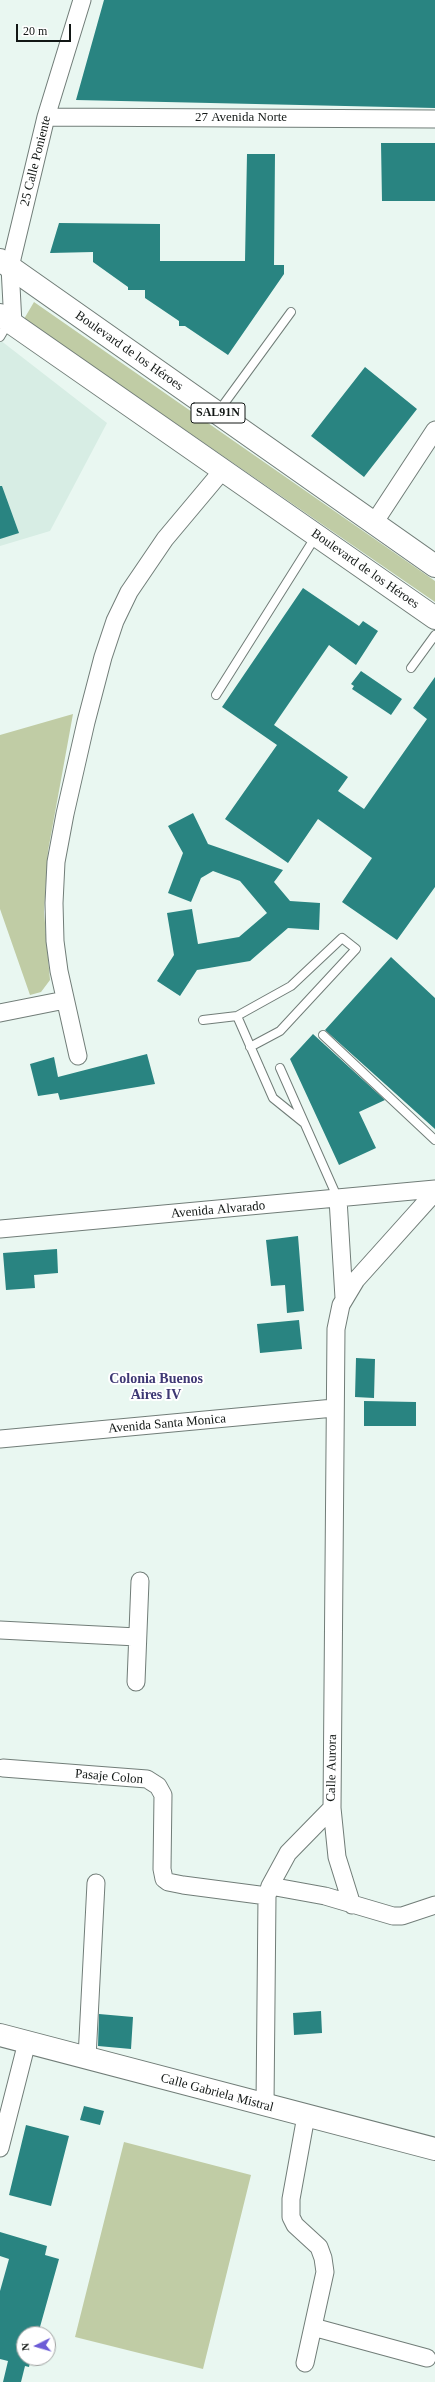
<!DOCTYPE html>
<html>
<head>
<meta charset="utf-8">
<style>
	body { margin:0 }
	#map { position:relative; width:435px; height:2382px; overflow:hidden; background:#e9f7f1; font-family:"Times New Roman",serif }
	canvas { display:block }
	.north { position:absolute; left:16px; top:2326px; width:40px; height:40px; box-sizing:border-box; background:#fff; border:1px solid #a0a2a1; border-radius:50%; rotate:265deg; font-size:11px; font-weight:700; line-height:16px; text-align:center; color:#121715 }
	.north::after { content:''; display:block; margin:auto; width:14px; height:18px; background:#6c5cd6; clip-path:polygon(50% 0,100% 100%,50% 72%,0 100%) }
	.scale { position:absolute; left:16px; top:24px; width:55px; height:18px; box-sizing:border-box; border:2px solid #121715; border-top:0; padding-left:5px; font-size:12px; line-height:14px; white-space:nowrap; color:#121715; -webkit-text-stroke:3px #fff; paint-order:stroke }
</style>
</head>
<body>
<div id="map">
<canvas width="435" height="2382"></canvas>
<div class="north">N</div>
<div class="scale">20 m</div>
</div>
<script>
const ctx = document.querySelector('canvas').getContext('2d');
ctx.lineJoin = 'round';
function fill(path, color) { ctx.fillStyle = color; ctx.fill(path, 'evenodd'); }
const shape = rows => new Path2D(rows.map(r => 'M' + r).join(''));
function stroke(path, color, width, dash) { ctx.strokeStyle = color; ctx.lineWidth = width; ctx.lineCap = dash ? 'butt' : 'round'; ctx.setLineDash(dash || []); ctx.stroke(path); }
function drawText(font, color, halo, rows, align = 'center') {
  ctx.font = font + ' "Times New Roman",serif'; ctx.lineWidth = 4; ctx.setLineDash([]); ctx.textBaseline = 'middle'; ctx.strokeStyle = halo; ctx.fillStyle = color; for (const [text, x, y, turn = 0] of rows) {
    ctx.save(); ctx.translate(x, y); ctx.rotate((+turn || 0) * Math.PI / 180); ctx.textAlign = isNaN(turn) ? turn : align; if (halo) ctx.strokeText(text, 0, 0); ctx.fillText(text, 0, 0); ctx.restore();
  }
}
const built = shape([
	[0,340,107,423,50,531,0,546]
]);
const green = shape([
	[34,302,435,581,435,602,24,319],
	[73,714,48,851,44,912,50,980,41,992,30,995,0,909,0,735],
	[124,2142,251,2175,203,2369,75,2337]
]);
const building = shape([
	[104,0,435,0,435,108,76,100],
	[381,143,435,143,435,201,382,201],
	[247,154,275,154,274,265,284,265,284,274,228,355,185,326,179,326,179,321,145,298,145,290,128,290,128,287,93,262,93,252,50,253,59,223,160,224,160,261,245,261],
	[365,367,417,409,364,477,311,436],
	[0,486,2,486,19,533,0,539],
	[303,588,359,626,363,621,378,631,356,665,329,645,274,725,348,777,338,791,364,809,427,719,413,708,435,677,435,887,397,940,342,902,372,858,318,819,288,863,225,819,277,745,222,707],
	[361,671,402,699,391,715,352,689,354,686,351,684],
	[193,813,208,844,283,870,274,882,290,901,320,903,319,930,288,928,250,961,197,970,180,996,157,981,174,955,167,913,192,909,198,944,239,937,267,913,240,881,213,871,201,878,191,902,168,893,183,853,168,826],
	[391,957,435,998,435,1129,325,1030],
	[313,1034,385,1100,359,1112,376,1148,339,1165,290,1059],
	[147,1054,155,1084,60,1100,58,1093,38,1096,30,1064,54,1057,58,1077],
	[298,1236,304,1311,287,1313,285,1285,271,1286,266,1240],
	[57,1249,58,1273,34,1275,35,1288,6,1290,3,1253],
	[299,1320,302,1349,260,1353,257,1324],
	[356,1358,375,1359,374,1398,355,1397],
	[364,1401,416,1402,416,1426,364,1426],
	[321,2011,322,2033,294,2035,293,2013],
	[99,2014,133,2017,131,2049,98,2046],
	[84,2106,104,2111,100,2125,80,2120],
	[26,2125,69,2136,51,2206,9,2195],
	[0,2232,47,2246,45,2255,59,2259,38,2334,24,2334,24,2358,31,2358,29,2367,25,2366,21,2382,3,2382,8,2361,0,2359,0,2291,9,2259,0,2256]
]);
const lane = shape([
	[0,337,9,322],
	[218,412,291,312],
	[411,668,435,635],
	[216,695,316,536],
	[237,1016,273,1098,304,1123],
	[203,1020,237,1016,291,986,342,938,356,949,280,1031,250,1047],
	[323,1035,435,1140],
	[280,1068,338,1199]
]);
const street = shape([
	[46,117,435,119],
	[13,324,10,267,46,117,82,0],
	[374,523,435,430],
	[0,1013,65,1000],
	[78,1056,59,971,55,941,54,903,56,862,65,814,86,722,103,657,115,621,129,592,165,539,222,471],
	[338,1199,344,1298],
	[0,1229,435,1189],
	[0,1439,334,1408],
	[0,1630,137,1637],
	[136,1682,140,1581],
	[3,1768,147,1779,158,1786,163,1795,162,1869,164,1879,168,1882,183,1885,267,1896],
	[270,1886,325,1896,393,1916,402,1916,435,1905],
	[352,1905,337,1857,332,1808,336,1329,341,1305,356,1280,435,1192],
	[87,2058,96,1883],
	[265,2105,267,1896,270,1886,288,1853,332,1808],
	[0,2148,27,2042],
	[313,2327,427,2358],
	[305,2363,325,2272,323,2258,319,2247,295,2225,291,2217,291,2199,306,2116]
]);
const secondary = shape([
	[0,2035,435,2149]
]);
const primary = shape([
	[0,260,435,566],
	[0,315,435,618]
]);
const shields = [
	[218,413,54]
];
const shieldNames = [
	["SAL91N",218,413]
];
const streetNames = [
	["27 Avenida Norte",241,118],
	["25 Calle Poniente",36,161,-76],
	["Boulevard de los Héroes",129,351,35],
	["Boulevard de los Héroes",365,569,35],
	["Avenida Alvarado",218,1210,-5],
	["Avenida Santa Monica",167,1424,-5],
	["Calle Aurora",332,1768,-89],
	["Pasaje Colon",109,1777,5],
	["Calle Gabriela Mistral",217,2093,15]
];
const neighbourhoodNames = [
	["Colonia Buenos",156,1379],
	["Aires IV",156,1395]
];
fill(built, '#d7ede4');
fill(green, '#c0cca5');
fill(building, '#298481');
stroke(lane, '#717d78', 10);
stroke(street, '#717d78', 19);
stroke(secondary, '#717d78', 24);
stroke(primary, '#717d78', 24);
stroke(lane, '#fff', 8);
stroke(street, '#fff', 17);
stroke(secondary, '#fff', 22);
stroke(primary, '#fff', 22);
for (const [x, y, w] of shields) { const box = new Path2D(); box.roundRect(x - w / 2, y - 10, w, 20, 3); ctx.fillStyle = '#fff'; ctx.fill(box); stroke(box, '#121715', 1); }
drawText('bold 12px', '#121715', null, shieldNames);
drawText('13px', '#121715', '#fff', streetNames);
drawText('bold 14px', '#3e3874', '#fff', neighbourhoodNames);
</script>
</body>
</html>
